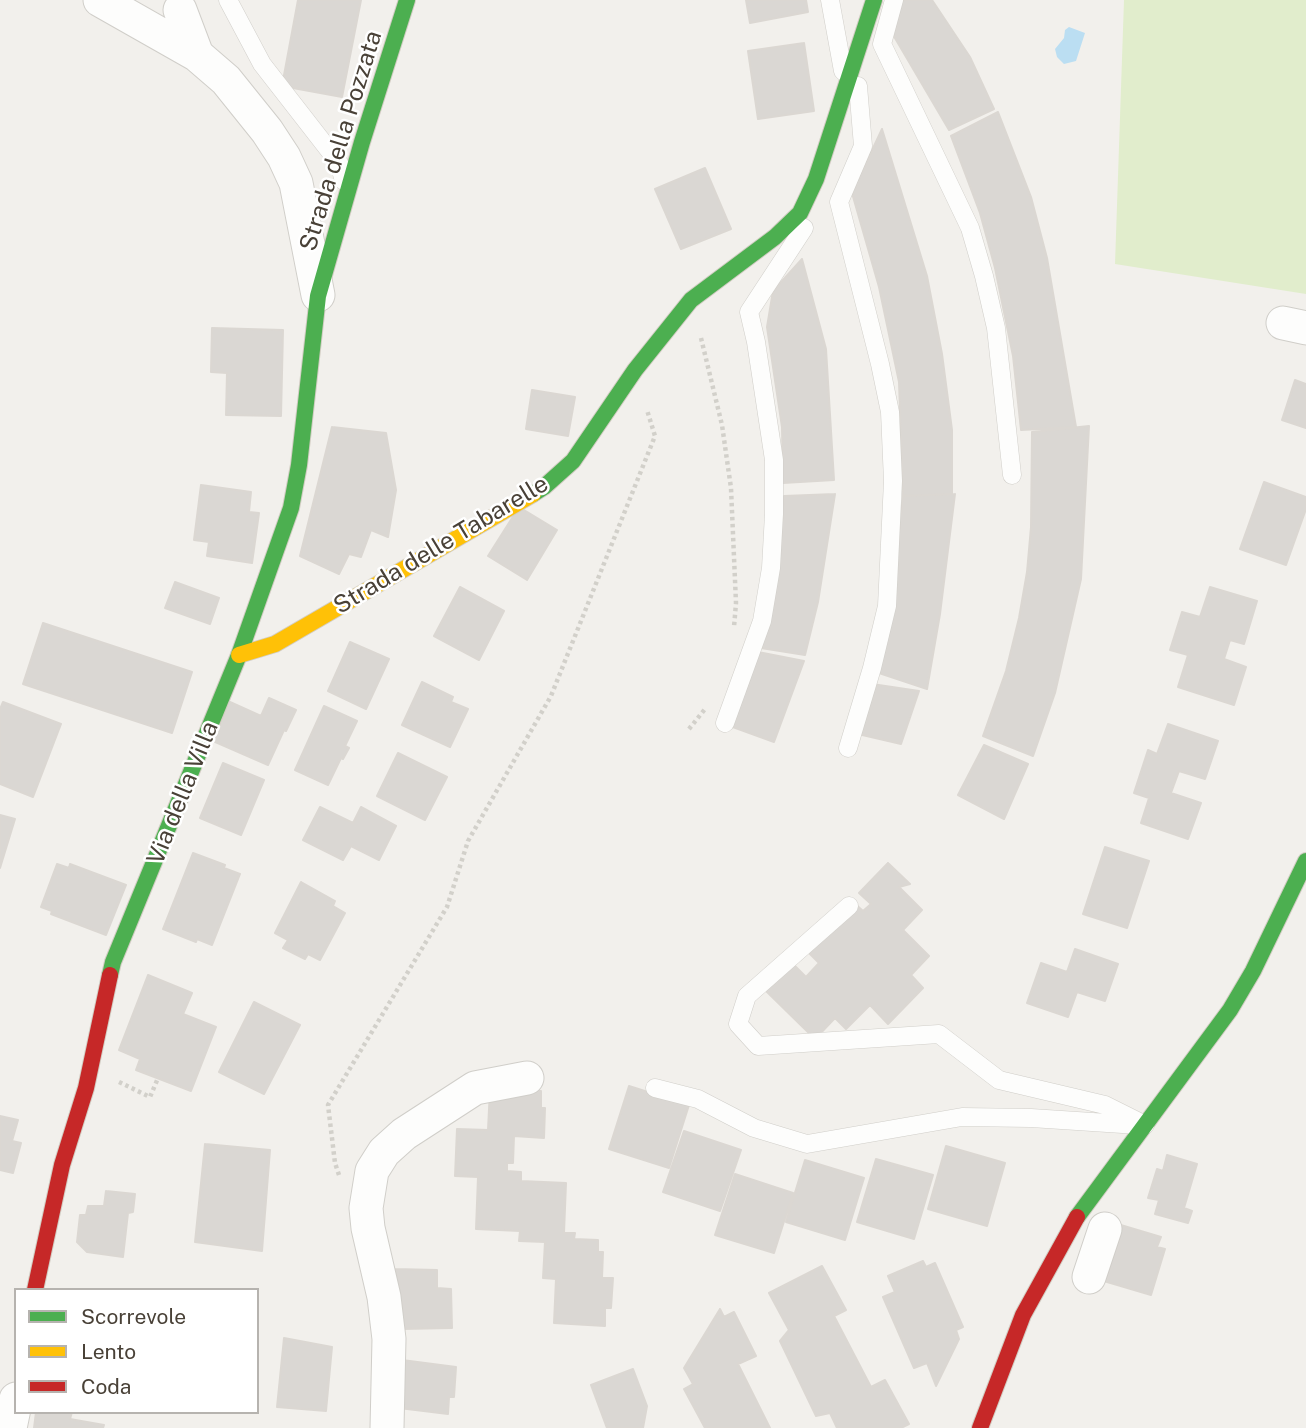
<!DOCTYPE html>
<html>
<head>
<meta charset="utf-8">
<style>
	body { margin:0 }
	#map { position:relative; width:1306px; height:1428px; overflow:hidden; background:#f2f0ec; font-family:"Public Sans",sans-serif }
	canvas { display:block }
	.legend { position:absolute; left:14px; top:1288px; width:245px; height:126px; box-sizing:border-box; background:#fff; border:2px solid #b6b3af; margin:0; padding:9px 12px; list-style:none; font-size:21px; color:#494137 }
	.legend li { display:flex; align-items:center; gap:14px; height:35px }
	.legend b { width:35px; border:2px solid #b6b3af }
</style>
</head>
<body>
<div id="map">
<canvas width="1306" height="1428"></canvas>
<ul class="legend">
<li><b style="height:9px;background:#4caf50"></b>Scorrevole</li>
<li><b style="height:9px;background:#ffc107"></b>Lento</li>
<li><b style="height:9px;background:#c62828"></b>Coda</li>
</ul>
</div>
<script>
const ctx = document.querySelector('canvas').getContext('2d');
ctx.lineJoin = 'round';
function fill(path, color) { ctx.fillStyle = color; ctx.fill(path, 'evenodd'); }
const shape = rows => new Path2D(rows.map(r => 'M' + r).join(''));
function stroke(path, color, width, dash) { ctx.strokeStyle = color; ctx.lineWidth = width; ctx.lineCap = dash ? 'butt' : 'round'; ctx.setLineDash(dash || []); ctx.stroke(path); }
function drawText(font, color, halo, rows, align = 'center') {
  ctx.font = font + ' "Public Sans",sans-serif'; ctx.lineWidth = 5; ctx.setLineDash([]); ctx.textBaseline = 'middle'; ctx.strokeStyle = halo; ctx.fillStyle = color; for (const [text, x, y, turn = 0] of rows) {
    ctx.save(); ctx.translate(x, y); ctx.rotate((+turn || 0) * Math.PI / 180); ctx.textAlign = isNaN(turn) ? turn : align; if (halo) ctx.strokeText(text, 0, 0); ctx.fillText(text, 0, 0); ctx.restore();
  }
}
const green = shape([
	[1124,0,1306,0,1306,294,1115,264]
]);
const water = shape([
	[1069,27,1085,33,1076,61,1064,64,1057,57,1055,49,1064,38,1065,30]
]);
const building = shape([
	[298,0,361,0,342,97,282,86,298,0],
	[746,0,806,0,808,12,750,23,746,0],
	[901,0,932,0,970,57,994,109,949,130,892,33,901,0],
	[804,43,814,111,758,119,748,51,804,43],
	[998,112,1031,197,1047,258,1076,427,1021,430,1013,356,995,268,980,213,951,136,998,112],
	[882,129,927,276,942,354,952,430,952,494,903,496,899,382,879,287,852,193,882,129],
	[705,168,731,229,681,249,655,189,705,168],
	[802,259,826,349,834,480,783,483,782,427,767,327,773,291,802,259],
	[212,328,283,330,281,416,226,415,227,373,211,372,212,328],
	[1295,380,1306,384,1306,428,1282,420,1295,380],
	[532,390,575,397,568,436,526,429,532,390],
	[1089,426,1081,579,1055,693,1033,756,983,736,1006,671,1019,618,1027,572,1031,527,1032,432,1089,426],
	[332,427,386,433,396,490,388,537,371,530,361,557,349,554,339,574,300,556,332,427],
	[1264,482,1306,497,1306,509,1286,565,1240,549,1264,482],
	[201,485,251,492,249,512,259,513,252,563,207,556,209,542,194,540,201,485],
	[835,494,818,602,805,655,761,648,781,540,784,496,835,494],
	[955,494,940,614,927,689,876,672,891,605,903,496,955,494],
	[519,507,557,530,527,580,488,556,519,507],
	[175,582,219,598,210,624,165,608,175,582],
	[460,587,504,611,479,660,434,636,460,587],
	[1210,587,1257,601,1244,644,1230,640,1224,659,1246,667,1234,705,1178,687,1188,655,1170,650,1182,612,1200,617,1210,587],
	[43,623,192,672,172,733,23,684,43,623],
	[350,642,389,659,366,709,328,691,350,642],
	[758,652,804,661,774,742,730,726,758,652],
	[422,682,453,697,451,702,468,709,450,747,402,725,422,682],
	[872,684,919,691,901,744,858,734,872,684],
	[269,698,296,710,286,731,284,730,268,765,213,741,230,702,261,716,269,698],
	[3,702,61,724,33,797,0,784,0,709,3,702],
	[324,706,357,721,345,746,349,748,343,759,341,758,328,785,295,770,324,706],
	[1168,724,1218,741,1205,779,1179,771,1171,793,1201,803,1188,839,1141,823,1149,798,1134,793,1148,750,1157,754,1168,724],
	[984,745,1028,764,1004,819,958,795,984,745],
	[398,753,447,777,425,820,377,796,398,753],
	[223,763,264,780,241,835,200,818,223,763],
	[320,807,353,823,361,807,396,826,379,860,351,846,343,860,303,840,320,807],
	[0,815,15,819,0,868,0,815],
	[1105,847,1149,861,1127,928,1083,914,1105,847],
	[193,853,225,865,224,868,240,874,212,945,197,939,196,942,163,929,193,853],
	[888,863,910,884,899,887,922,910,903,930,929,956,911,975,923,988,888,1024,870,1005,846,1029,835,1018,815,1039,765,990,791,962,806,977,819,963,806,950,853,902,863,911,871,904,859,893,888,863],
	[57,864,69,868,70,864,126,885,106,935,51,914,52,911,41,907,57,864],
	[301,882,335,901,333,906,345,913,320,960,308,954,305,959,283,948,288,940,275,933,301,882],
	[1075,949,1118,964,1105,1001,1077,992,1068,1017,1027,1003,1041,963,1067,972,1075,949],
	[148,975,192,993,183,1014,216,1027,191,1091,136,1070,140,1059,119,1050,148,975],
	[254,1002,300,1025,264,1094,219,1072,254,1002],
	[629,1086,689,1105,669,1168,609,1149,629,1086],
	[490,1089,541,1091,541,1108,545,1108,544,1138,514,1136,513,1163,507,1163,507,1171,521,1172,521,1181,566,1183,564,1233,575,1233,574,1239,598,1240,598,1252,603,1252,602,1278,613,1278,611,1308,605,1308,605,1326,554,1323,556,1279,543,1278,545,1242,519,1241,520,1231,476,1229,478,1177,455,1176,457,1129,488,1130,490,1089],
	[0,1116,18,1120,12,1141,21,1143,13,1173,0,1170,0,1116],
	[684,1131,741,1150,720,1211,663,1192,684,1131],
	[205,1144,270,1150,262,1251,195,1242,205,1144],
	[946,1146,1005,1163,987,1226,928,1209,946,1146],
	[1167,1155,1197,1164,1184,1208,1192,1211,1188,1223,1155,1214,1159,1200,1148,1198,1157,1169,1163,1171,1167,1155],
	[876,1159,933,1175,914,1239,857,1222,876,1159],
	[805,1160,864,1178,845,1240,786,1222,805,1160],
	[735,1174,793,1193,774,1253,715,1235,735,1174],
	[106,1191,135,1194,133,1212,128,1213,123,1257,87,1252,77,1242,80,1215,86,1215,88,1206,104,1206,106,1191],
	[1114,1223,1161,1237,1157,1247,1165,1249,1151,1295,1097,1279,1114,1223],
	[923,1261,926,1267,935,1263,963,1327,956,1330,959,1339,936,1386,927,1363,914,1368,883,1297,895,1292,888,1276,923,1261],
	[822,1266,846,1310,834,1316,871,1387,885,1380,909,1424,901,1428,837,1428,830,1413,816,1416,780,1341,789,1330,769,1293,822,1266],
	[394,1269,437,1270,437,1288,451,1289,452,1328,402,1329,402,1303,395,1303,394,1269],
	[720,1309,724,1317,734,1312,756,1356,738,1364,770,1428,705,1428,684,1389,693,1384,684,1368,720,1309],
	[284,1338,332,1347,326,1411,277,1407,284,1338],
	[402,1360,456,1367,454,1397,449,1397,448,1414,399,1408,402,1360],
	[633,1369,647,1406,643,1428,607,1428,591,1385,633,1369],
	[36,1412,72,1412,70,1419,104,1425,103,1428,34,1428,36,1412]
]);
const path = shape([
	[701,338,722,425,731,488,736,603,734,627],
	[689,729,705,709],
	[119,1082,150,1097,158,1078],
	[339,1175,335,1163,328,1105,447,907,468,841,551,696,655,436,647,410]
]);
const lane = shape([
	[228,0,262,64,339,163,344,181],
	[830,0,843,71],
	[894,0,882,44,970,228,984,276,996,328,1012,475],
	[725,723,762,621,771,568,774,514,774,460,756,342,749,312,804,228],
	[848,748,872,668,887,606,893,481,890,412,880,364,839,202,863,146,858,86],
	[849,906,747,996,738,1024,758,1046,939,1034,999,1080,1105,1105,1145,1125],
	[655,1088,698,1099,754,1128,807,1144,962,1117,1031,1118,1138,1125]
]);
const street = shape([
	[100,0,197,55,226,80,267,131,284,157,296,183,318,295],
	[180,10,197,55],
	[1283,323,1306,328],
	[1089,1277,1105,1229],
	[10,1428,16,1399],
	[387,1428,389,1339,384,1297,368,1228,366,1208,372,1171,384,1152,404,1134,475,1088,527,1078]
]);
const fast = shape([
	[533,494,544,487,573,461,635,370,691,300,775,237,800,213,816,179,874,0],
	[110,975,113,962,239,655,291,508,299,465,318,296,362,142,407,0],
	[1077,1217,1230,1010,1253,971,1306,861]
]);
const slow = shape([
	[239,655,275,644,533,494]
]);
const jam = shape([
	[35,1290,62,1165,86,1088,110,975],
	[980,1428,1023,1315,1077,1217]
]);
const streetNames = [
	["Strada della Pozzata",341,141,-73],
	["Strada delle Tabarelle",441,545,-31],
	["Via della Villa",183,793,-68]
];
fill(green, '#e1edcc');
fill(water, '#bbdef2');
fill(building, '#dad7d3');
stroke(building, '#dbd7d2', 2);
stroke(lane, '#d0cec9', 19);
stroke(street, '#d0cec9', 35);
stroke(fast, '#d2cdc3', 18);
stroke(slow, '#d2cdc3', 18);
stroke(jam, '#d2cdc3', 18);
stroke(path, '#d2d0ca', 4.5, [3.5, 3.5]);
stroke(lane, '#fdfdfc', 18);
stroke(street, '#fdfdfc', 33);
stroke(fast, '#4caf50', 16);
stroke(slow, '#ffc107', 16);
stroke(jam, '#c62828', 16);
drawText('24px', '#494137', '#fff', streetNames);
</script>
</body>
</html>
